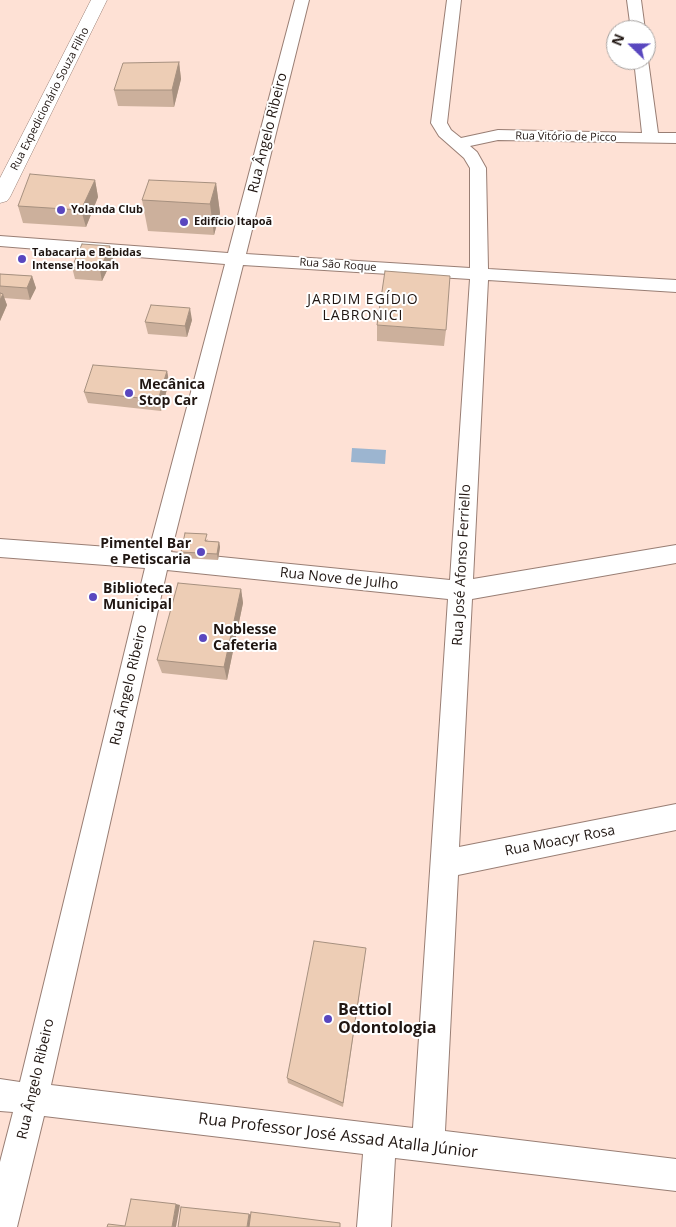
<!DOCTYPE html>
<html>
<head>
<meta charset="utf-8">
<style>
	body { margin:0 }
	#map { position:relative; width:676px; height:1227px; overflow:hidden; background:#fee1d5; font-family:"Open Sans",sans-serif }
	canvas { display:block }
	.north { position:absolute; left:606px; top:20px; width:50px; height:50px; box-sizing:border-box; background:#fff; border:1px solid #a6a2a0; border-radius:50%; rotate:292deg; font-size:14px; font-weight:700; line-height:20px; text-align:center; color:#201612 }
	.north::after { content:''; display:block; margin:auto; width:18px; height:22px; background:#5947bf; clip-path:polygon(50% 0,100% 100%,50% 72%,0 100%) }
</style>
</head>
<body>
<div id="map">
<canvas width="676" height="1227"></canvas>
<div class="north">N</div>
</div>
<script>
const ctx = document.querySelector('canvas').getContext('2d');
ctx.lineJoin = 'round';
function fill(path, color) { ctx.fillStyle = color; ctx.fill(path, 'evenodd'); }
const shape = rows => new Path2D(rows.map(r => 'M' + r).join(''));
function stroke(path, color, width, dash) { ctx.strokeStyle = color; ctx.lineWidth = width; ctx.lineCap = dash ? 'butt' : 'round'; ctx.setLineDash(dash || []); ctx.stroke(path); }
function drawText(font, color, halo, rows, align = 'center') {
  ctx.font = font + ' "Open Sans",sans-serif'; ctx.lineWidth = 4; ctx.setLineDash([]); ctx.textBaseline = 'middle'; ctx.strokeStyle = halo; ctx.fillStyle = color; for (const [text, x, y, turn = 0] of rows) {
    ctx.save(); ctx.translate(x, y); ctx.rotate((+turn || 0) * Math.PI / 180); ctx.textAlign = isNaN(turn) ? turn : align; if (halo) ctx.strokeText(text, 0, 0); ctx.fillText(text, 0, 0); ctx.restore();
  }
}
const water = shape([
	[352,448,386,450,385,464,351,462]
]);
const street = shape([
	[295,0,309,0,246,254,470,268,470,168,464,158,439,136,431,123,447,0,461,0,447,123,451,130,461,138,498,130,642,133,634,60,646,60,646,57,648,60,658,133,676,133,676,143,498,140,470,146,477,152,486,168,488,269,676,280,676,292,488,280,473,579,676,545,676,563,472,599,459,847,676,804,676,830,458,875,445,1131,676,1159,676,1191,395,1158,391,1227,357,1227,363,1154,44,1116,17,1227,0,1227,0,1162,13,1112,0,1111,0,1079,20,1082,145,568,0,557,0,539,149,550,225,264,0,246,0,236,228,253,295,0],
	[243,265,470,279,450,580,171,552,243,265],
	[167,570,448,599,413,1128,51,1085,167,570],
	[627,0,641,0,645,30,631,30,627,0]
]);
const secondary = shape([
	[91,0,107,0,10,197,7,201,0,203,0,178,91,0]
]);
const wall = shape([
	[179,62,181,79,174,107,118,106,114,90],
	[95,180,98,197,86,227,23,223,18,206],
	[216,183,220,213,214,235,148,231,142,200],
	[110,246,113,258,102,281,75,279,72,267],
	[0,274,32,276,36,288,30,300,4,298,7,305,0,321],
	[192,320,187,337,148,334,145,322],
	[377,325,446,330,444,346,377,341],
	[167,371,169,382,161,411,88,403,84,392],
	[208,539,207,541,219,542,220,547,218,560,182,558,181,552],
	[241,589,243,603,227,680,162,673,157,660],
	[365,956,343,1107,288,1083,287,1078]
]);
const shadedWall = shape([
	[179,62,181,79,174,107,172,90],
	[95,180,98,197,86,227,81,210],
	[216,183,220,213,214,235,210,204],
	[110,246,113,258,102,281,100,270],
	[32,276,36,288,30,300,27,288],
	[3,294,7,305,0,321,0,300],
	[190,308,192,320,187,337,185,326],
	[167,371,169,382,161,411,158,400],
	[219,542,220,547,218,560,217,554],
	[241,589,243,603,227,680,224,667],
	[176,1204,180,1205,176,1227,172,1227],
	[249,1214,251,1215,249,1227,247,1227]
]);
const building = shape([
	[179,62,172,90,114,90,123,63,179,62],
	[30,174,95,180,81,210,18,206,30,174],
	[149,180,216,183,210,204,142,200,149,180],
	[82,244,110,246,100,270,72,267,82,244],
	[385,271,450,276,446,330,377,325,385,271],
	[0,274,32,276,27,288,0,286,0,274],
	[0,293,3,294,0,300,0,293],
	[151,305,190,308,185,326,145,322,151,305],
	[93,365,167,371,158,400,84,392,93,365],
	[185,533,207,534,205,541,219,542,217,554,181,552,185,533],
	[178,583,241,589,224,667,157,660,178,583],
	[314,941,366,948,343,1103,287,1078,314,941],
	[131,1199,176,1204,172,1227,107,1227,108,1224,125,1226,131,1199],
	[181,1207,249,1214,247,1227,178,1227,181,1207],
	[251,1212,340,1223,340,1227,249,1227,251,1212]
]);
const markers = [
	[61,210,5,"#5947bf"],
	[184,222,5,"#5947bf"],
	[22,259,5,"#5947bf"],
	[129,393,5,"#5947bf"],
	[201,552,5,"#5947bf"],
	[93,597,5,"#5947bf"],
	[203,638,5,"#5947bf"],
	[328,1019,5,"#5947bf"]
];
const farStreetnames = [
	["Rua Expedicionário Souza Filho",50,99,-63],
	["Rua Vitório de Picco",566,137,1],
	["Rua São Roque",338,265,4]
];
const farPoinames = [
	["Yolanda Club",71,210],
	["Edifício Itapoã",194,222],
	["Tabacaria e Bebidas",32,253],
	["Intense Hookah",32,266]
];
const streetNames = [
	["Rua Ângelo Ribeiro",268,133,-76],
	["Rua José Afonso Ferriello",462,565,-87],
	["Rua Nove de Julho",339,579,6],
	["Rua Ângelo Ribeiro",129,685,-77],
	["Rua Moacyr Rosa",560,841,-11],
	["Rua Ângelo Ribeiro",36,1079,-77]
];
const farQuarternames = [
	["JARDIM EGÍDIO",363,300],
	["LABRONICI",363,316]
];
const poiNames = [
	["Mecânica",139,385],
	["Stop Car",139,401],
	["Pimentel Bar",191,544,"right"],
	["e Petiscaria",191,560,"right"],
	["Biblioteca",103,589],
	["Municipal",103,605],
	["Noblesse",213,630],
	["Cafeteria",213,646]
];
const nearPoinames = [
	["Bettiol",338,1010],
	["Odontologia",338,1028]
];
const nearStreetnames = [
	["Rua Professor José Assad Atalla Júnior",338,1136,7]
];
fill(water, '#9cb5d0');
stroke(street, '#997e74', 2);
stroke(secondary, '#997e74', 1);
fill(street, '#fff');
fill(secondary, '#fff');
fill(wall, '#ccb09c');
fill(shadedWall, '#a6907f');
fill(building, '#edcdb5');
stroke(building, '#a6907f', 1);
for (const [x, y, r, color] of markers) { const dot = new Path2D(); dot.arc(x, y, r, 0, 2 * Math.PI); ctx.fillStyle = color; ctx.fill(dot); stroke(dot, '#fff', 2); }
drawText('11px', '#201612', '#fff', farStreetnames);
drawText('bold 11px', '#201612', '#fff', farPoinames, 'left');
drawText('14px', '#201612', '#fff', streetNames);
ctx.letterSpacing = '1px';
drawText('14px', '#201612', '#fff', farQuarternames);
ctx.letterSpacing = '0px';
drawText('bold 14px', '#201612', '#fff', poiNames, 'left');
drawText('bold 16px', '#201612', '#fff', nearPoinames, 'left');
drawText('16px', '#201612', '#fff', nearStreetnames);
</script>
</body>
</html>
